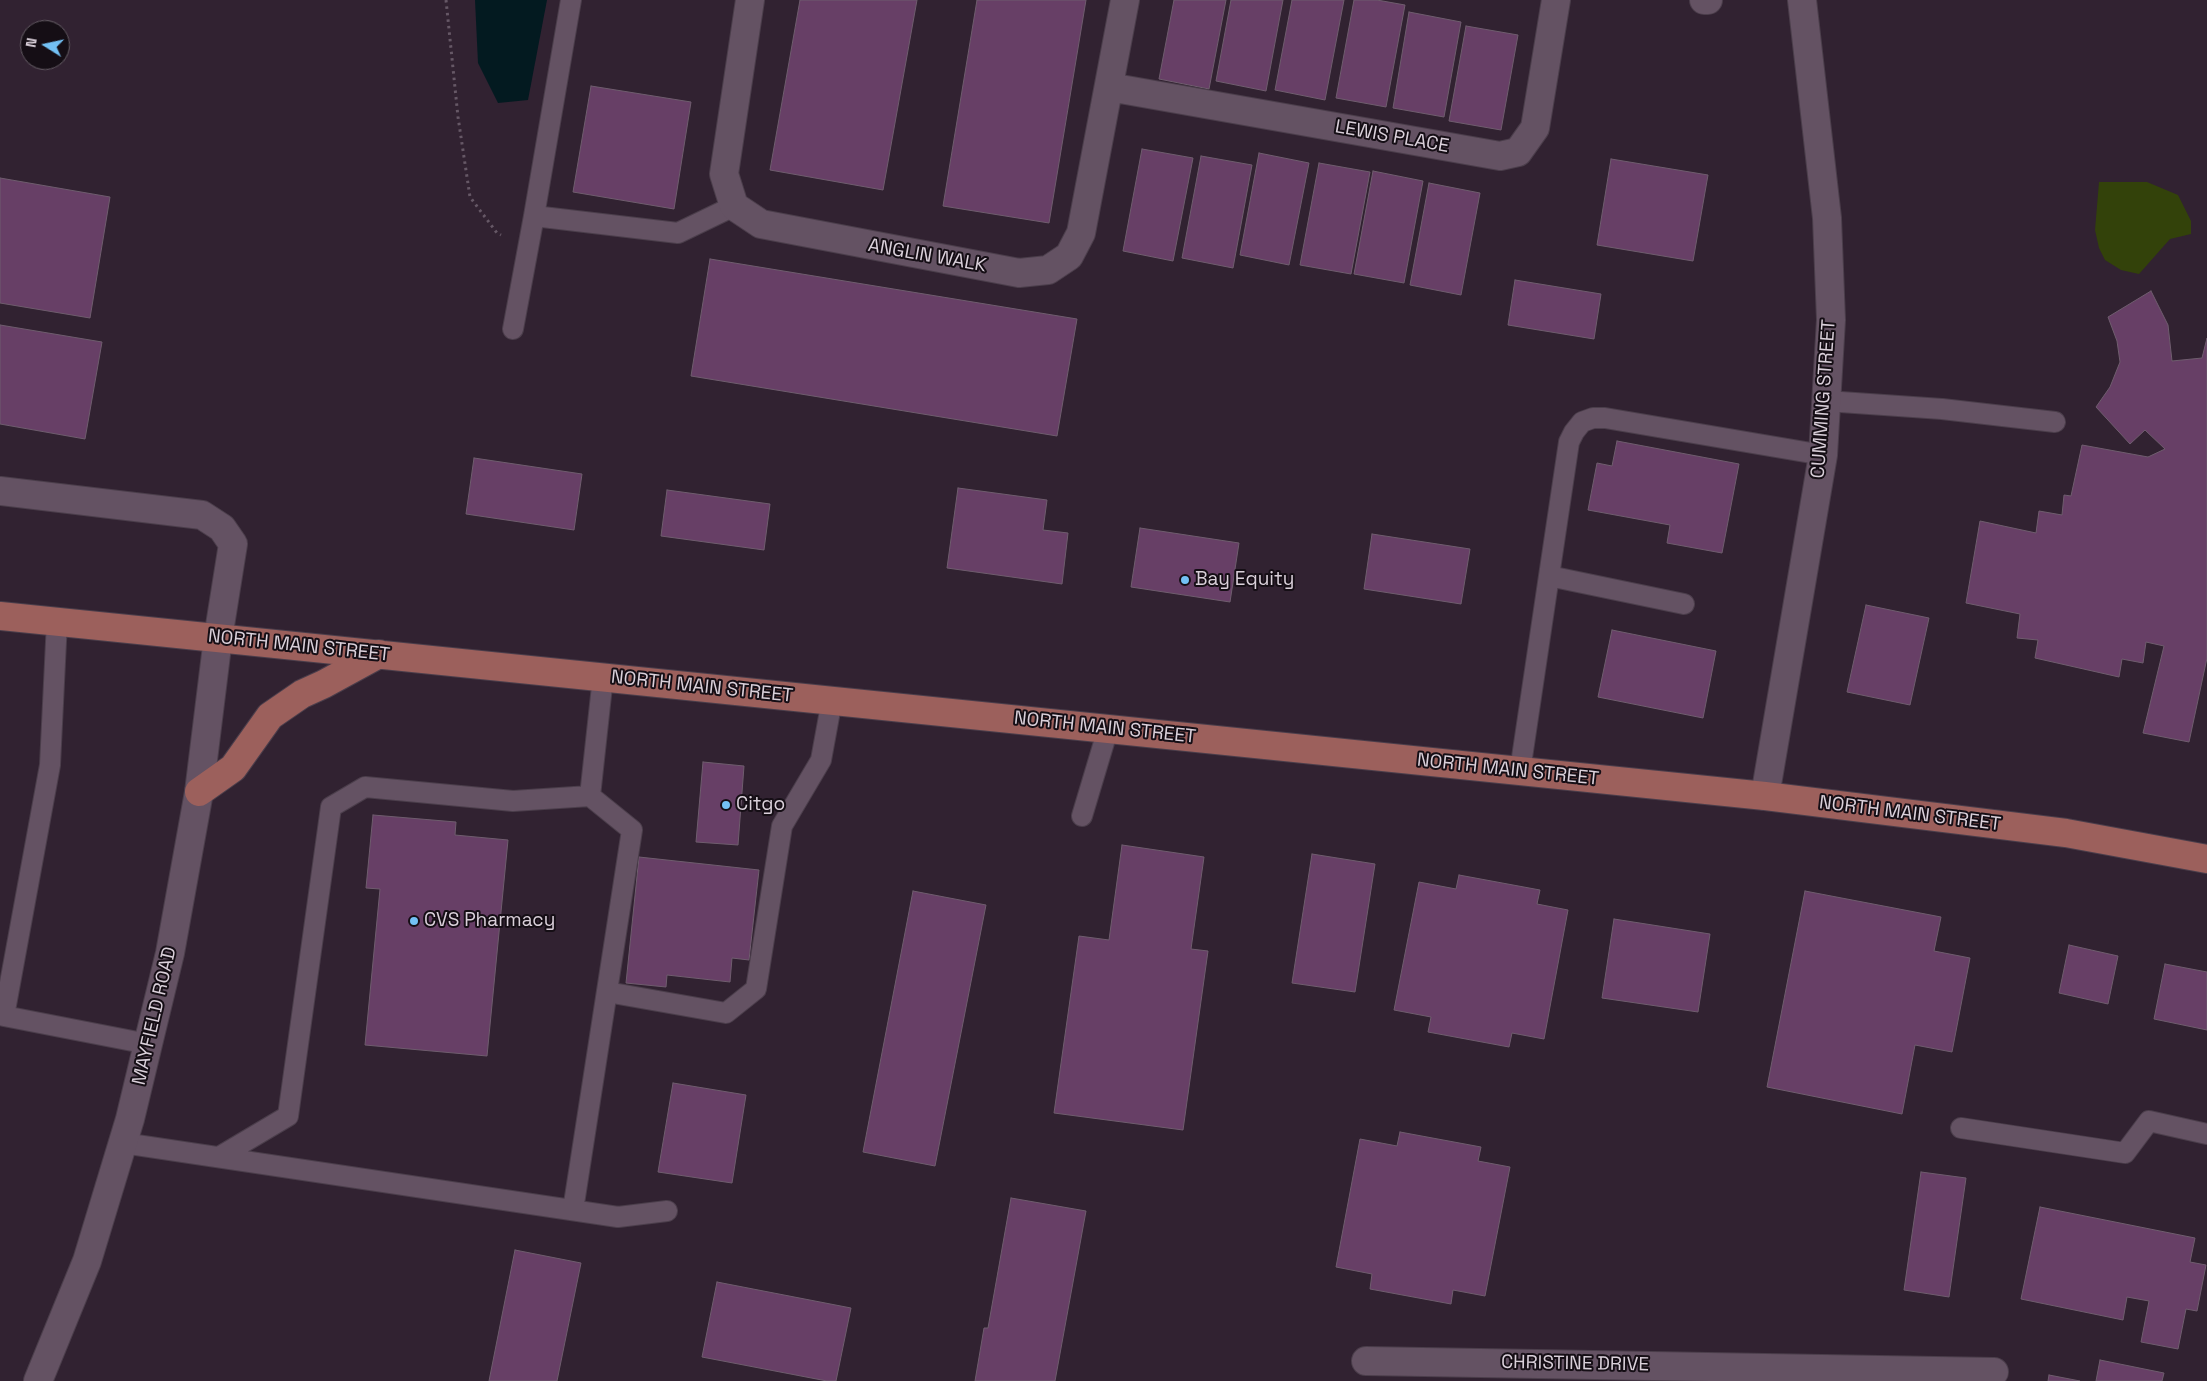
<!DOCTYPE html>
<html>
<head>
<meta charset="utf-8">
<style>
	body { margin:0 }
	#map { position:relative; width:2207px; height:1381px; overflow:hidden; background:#312231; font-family:"Space Grotesk",sans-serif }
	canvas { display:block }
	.north { position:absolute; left:20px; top:20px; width:50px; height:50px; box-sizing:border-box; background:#150e15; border:1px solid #645c64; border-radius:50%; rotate:280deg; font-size:14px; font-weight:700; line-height:20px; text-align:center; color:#dad0da }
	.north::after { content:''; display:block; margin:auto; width:18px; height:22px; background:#73c1f5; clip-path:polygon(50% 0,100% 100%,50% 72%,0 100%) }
</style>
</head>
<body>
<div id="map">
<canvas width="2207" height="1381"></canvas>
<div class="north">N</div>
</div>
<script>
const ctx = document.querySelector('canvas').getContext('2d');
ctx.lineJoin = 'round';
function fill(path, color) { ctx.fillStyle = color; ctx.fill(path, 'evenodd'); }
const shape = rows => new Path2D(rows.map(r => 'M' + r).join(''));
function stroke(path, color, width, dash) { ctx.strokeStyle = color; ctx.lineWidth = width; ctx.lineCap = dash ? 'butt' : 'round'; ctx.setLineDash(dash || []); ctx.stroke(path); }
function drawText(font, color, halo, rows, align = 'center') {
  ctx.font = font + ' "Space Grotesk",sans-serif'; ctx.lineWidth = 4; ctx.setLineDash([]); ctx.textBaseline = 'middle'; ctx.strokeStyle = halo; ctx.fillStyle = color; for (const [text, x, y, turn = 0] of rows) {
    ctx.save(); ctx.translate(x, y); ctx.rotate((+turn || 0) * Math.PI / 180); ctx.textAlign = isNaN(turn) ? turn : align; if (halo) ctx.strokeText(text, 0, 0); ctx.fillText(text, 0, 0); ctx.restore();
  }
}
const green = shape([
	[2099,182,2147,182,2178,195,2191,221,2191,234,2170,239,2139,274,2121,270,2105,260,2099,248,2095,230]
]);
const water = shape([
	[475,0,547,0,528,100,498,103,478,63]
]);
const building = shape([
	[800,0,917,0,883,190,770,170,800,0],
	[977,0,1086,0,1049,223,943,206,977,0],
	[1174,0,1226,0,1209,89,1159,79,1174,0],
	[1231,0,1283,0,1266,91,1216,81,1231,0],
	[1292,0,1344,0,1325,100,1275,90,1292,0],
	[1354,0,1377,0,1405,5,1386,107,1336,98,1354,0],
	[1409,12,1461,22,1444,117,1393,108,1409,12],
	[1466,26,1518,35,1501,130,1449,121,1466,26],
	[591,86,691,102,674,209,573,192,591,86],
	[1142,149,1193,158,1173,261,1123,251,1142,149],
	[1259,153,1309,163,1289,265,1240,255,1259,153],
	[1201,156,1252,165,1233,268,1182,258,1201,156],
	[1611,159,1708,175,1693,261,1597,245,1611,159],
	[1319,163,1370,172,1351,274,1300,265,1319,163],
	[1373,171,1423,181,1404,283,1354,274,1373,171],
	[0,178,110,197,90,318,0,303,0,178],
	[1429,183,1480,193,1461,295,1410,285,1429,183],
	[710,259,1077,319,1057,436,691,376,710,259],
	[1515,280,1601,294,1594,339,1508,325,1515,280],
	[2151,291,2168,325,2172,361,2202,358,2207,338,2207,658,2189,742,2143,733,2164,646,2146,642,2143,663,2122,659,2119,677,2035,658,2038,640,2017,638,2020,614,1966,603,1980,521,2036,533,2039,511,2062,515,2064,495,2071,496,2082,445,2148,457,2165,449,2145,430,2130,444,2096,407,2110,387,2120,362,2117,341,2108,317,2151,291],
	[0,325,102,342,85,439,0,424,0,325],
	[1617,441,1739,464,1722,553,1667,543,1670,525,1588,510,1597,463,1612,466,1617,441],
	[474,458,582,474,574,530,466,514,474,458],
	[958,488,1047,500,1043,530,1068,533,1062,584,947,568,958,488],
	[667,490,770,504,764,550,661,536,667,490],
	[1140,528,1239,543,1230,602,1131,587,1140,528],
	[1372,534,1470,549,1461,604,1364,589,1372,534],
	[1866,605,1929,618,1910,705,1847,692,1866,605],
	[1612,630,1716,651,1703,718,1598,697,1612,630],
	[703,762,744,766,738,845,696,842,703,762],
	[373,815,456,822,455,835,508,840,487,1056,365,1045,380,889,366,888,373,815],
	[1122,845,1204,857,1191,949,1208,951,1183,1130,1054,1113,1079,936,1109,940,1122,845],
	[1312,854,1375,864,1355,992,1292,983,1312,854],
	[639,857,759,870,749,960,732,958,730,982,667,975,666,987,626,983,639,857],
	[1459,875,1540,890,1537,904,1568,910,1544,1039,1512,1033,1509,1047,1428,1032,1431,1017,1394,1010,1419,882,1456,889,1459,875],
	[913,891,986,905,935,1166,863,1152,913,891],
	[1805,891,1941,917,1934,951,1970,958,1952,1052,1915,1045,1902,1114,1767,1087,1805,891],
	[1614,919,1710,934,1698,1012,1602,998,1614,919],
	[2069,945,2118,956,2108,1004,2059,993,2069,945],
	[2165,964,2207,972,2207,1030,2154,1019,2165,964],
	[673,1083,746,1095,732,1183,658,1172,673,1083],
	[1400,1132,1481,1147,1478,1161,1510,1167,1485,1296,1453,1290,1451,1304,1370,1289,1372,1274,1336,1267,1360,1139,1397,1146,1400,1132],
	[1921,1172,1966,1178,1949,1297,1904,1290,1921,1172],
	[1011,1198,1086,1211,1055,1381,975,1381,984,1328,988,1328,1011,1198],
	[2040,1207,2195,1238,2190,1262,2206,1265,2197,1311,2186,1309,2178,1349,2141,1342,2149,1301,2127,1297,2123,1320,2021,1299,2040,1207],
	[515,1250,581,1263,557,1381,489,1381,515,1250],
	[717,1282,851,1308,836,1381,827,1381,702,1357,717,1282],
	[2100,1360,2164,1373,2162,1381,2096,1381,2100,1360],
	[2049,1375,2080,1381,2048,1381,2049,1375]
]);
const path = shape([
	[446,0,458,117,470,197,497,233,501,235]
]);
const lane = shape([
	[571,0,534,216,678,233,734,206],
	[513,329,534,216],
	[1826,401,1942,409,2055,422],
	[1549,576,1569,442,1574,432,1582,422,1593,418,1605,418,1823,455],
	[57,621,50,765,4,1016,148,1044],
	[1520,771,1549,576,1684,604],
	[1082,816,1108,729],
	[607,992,726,1013,756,989,782,826,821,760,832,700],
	[1961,1128,2125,1153,2149,1121,2207,1134],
	[123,1143,618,1217,667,1211],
	[219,1157,288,1116,331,807,365,787,513,801,590,796,603,677],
	[573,1210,632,830,590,796]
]);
const street = shape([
	[750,0,724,174,734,206,761,224,1019,273,1048,270,1069,256,1081,233,1125,0],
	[1704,0,1708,0],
	[1109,87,1500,156,1518,152,1535,128,1556,0],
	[0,491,202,515,222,528,233,544,218,638],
	[1765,796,1823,455,1831,320,1827,218,1802,0],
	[1366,1361,1994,1372]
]);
const secondary = shape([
	[38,1381,87,1261,130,1119,148,1044,170,953,199,792,218,638]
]);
const primary = shape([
	[0,616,1765,796,2066,833,2207,859],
	[199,792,233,768,270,716,302,694,324,684,379,654]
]);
const markers = [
	[1185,580,5,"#73c1f5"],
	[726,805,5,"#73c1f5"],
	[414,921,5,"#73c1f5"]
];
const streetNames = [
	["LEWIS PLACE",1392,137,10],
	["ANGLIN WALK",927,256,10],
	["CUMMING STREET",1824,399,-86],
	["NORTH MAIN STREET",299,646,6],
	["NORTH MAIN STREET",702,687,6],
	["NORTH MAIN STREET",1105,728,6],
	["NORTH MAIN STREET",1508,770,6],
	["NORTH MAIN STREET",1910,814,7],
	["MAYFIELD ROAD",155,1016,-77],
	["CHRISTINE DRIVE",1575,1364,1]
];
const poiNames = [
	["Bay Equity",1195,580],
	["Citgo",736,805],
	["CVS Pharmacy",424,921]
];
fill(green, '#33420a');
fill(water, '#031a20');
fill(building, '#673f66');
stroke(building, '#6f5d6e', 1);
stroke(lane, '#4b3e4b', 22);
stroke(street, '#4b3e4b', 30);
stroke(secondary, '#4b3e4b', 30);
stroke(primary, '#4b3e4b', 30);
stroke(path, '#665866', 3, [2.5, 4]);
stroke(lane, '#645263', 20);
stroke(street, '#645263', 28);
stroke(secondary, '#645263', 28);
stroke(primary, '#9c605c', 28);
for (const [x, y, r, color] of markers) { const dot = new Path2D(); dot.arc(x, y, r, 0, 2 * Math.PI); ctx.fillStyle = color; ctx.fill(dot); stroke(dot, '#150e15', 2); }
drawText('19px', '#dad0da', '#150e15', streetNames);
drawText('19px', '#dad0da', '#150e15', poiNames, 'left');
</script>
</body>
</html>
